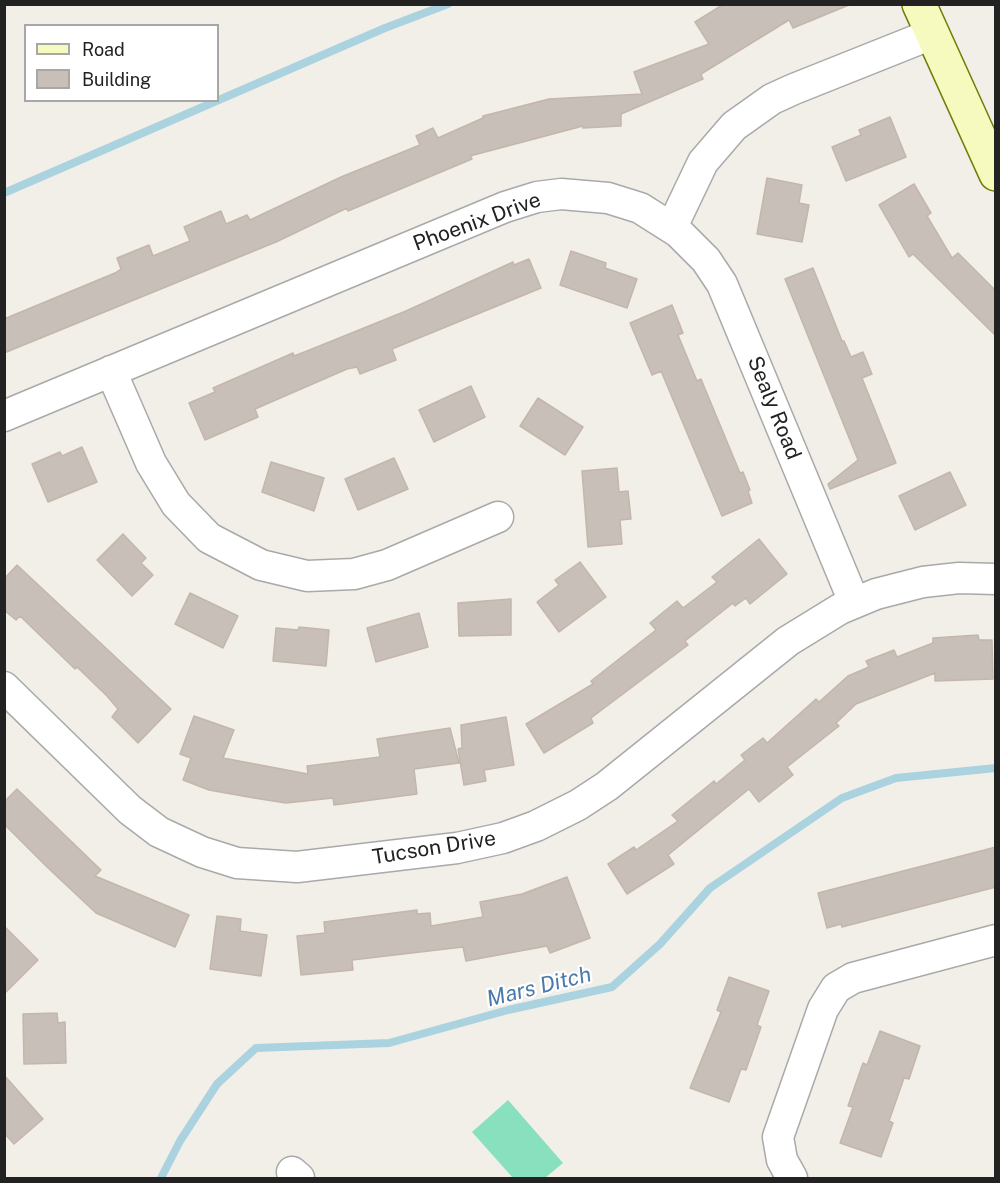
<!DOCTYPE html>
<html>
<head>
<meta charset="utf-8">
<style>
	body { margin:0 }
	#map { position:relative; width:1000px; height:1183px; overflow:hidden; background:#f2efe9; font-family:"Public Sans",sans-serif }
	canvas { display:block }
	.frame { position:absolute; inset:0; border:6px solid #222; pointer-events:none }
	.legend { position:absolute; left:24px; top:24px; width:195px; height:78px; box-sizing:border-box; background:#fff; border:2px solid #a7a7a7; margin:0; padding:8px 10px; list-style:none; font-size:18px; color:#222 }
	.legend li { display:flex; align-items:center; gap:12px; height:30px }
	.legend b { width:30px; border:2px solid #a7a7a7 }
</style>
</head>
<body>
<div id="map">
<canvas width="1000" height="1183"></canvas>
<div class="frame"></div>
<ul class="legend">
<li><b style="height:8px;background:#f7fabf"></b>Road</li>
<li><b style="height:16px;background:#c7bfb8"></b>Building</li>
</ul>
</div>
<script>
const ctx = document.querySelector('canvas').getContext('2d');
ctx.lineJoin = 'round';
function fill(path, color) { ctx.fillStyle = color; ctx.fill(path, 'evenodd'); }
const shape = rows => new Path2D(rows.map(r => 'M' + r).join(''));
function stroke(path, color, width, dash) { ctx.strokeStyle = color; ctx.lineWidth = width; ctx.lineCap = dash ? 'butt' : 'round'; ctx.setLineDash(dash || []); ctx.stroke(path); }
function drawText(font, color, halo, rows, align = 'center') {
  ctx.font = font + ' "Public Sans",sans-serif'; ctx.lineWidth = 4.5; ctx.setLineDash([]); ctx.textBaseline = 'middle'; ctx.strokeStyle = halo; ctx.fillStyle = color; for (const [text, x, y, turn = 0] of rows) {
    ctx.save(); ctx.translate(x, y); ctx.rotate((+turn || 0) * Math.PI / 180); ctx.textAlign = isNaN(turn) ? turn : align; if (halo) ctx.strokeText(text, 0, 0); ctx.fillText(text, 0, 0); ctx.restore();
  }
}
const pitch = shape([
	[508,1100,563,1163,545,1178,513,1178,472,1132]
]);
const stream = shape([
	[4,193,385,28,448,4],
	[161,1178,180,1141,217,1084,256,1048,389,1043,508,1010,612,987,660,944,710,888,842,798,896,778,996,768]
]);
const building = shape([
	[724,4,849,5,793,28,789,20,701,74,703,79,621,114,621,126,583,128,583,126,470,156,472,159,348,211,347,208,276,242,4,353,4,319,115,273,121,269,117,258,149,245,153,256,190,241,184,227,221,211,226,224,247,215,250,220,341,177,420,145,416,136,433,128,438,138,483,118,483,116,549,99,642,94,634,72,709,44,695,22,724,4],
	[890,117,906,157,846,181,832,147,861,135,859,130,890,117],
	[767,178,802,185,799,203,809,205,802,242,757,234,767,178],
	[914,184,931,213,927,216,952,258,958,253,996,291,996,336,913,254,909,257,879,205,914,184],
	[571,251,606,263,605,268,637,279,627,308,560,285,571,251],
	[529,259,541,288,392,349,396,360,360,374,357,367,347,369,255,409,258,417,205,440,189,403,215,392,213,388,293,353,294,356,307,351,406,311,513,262,514,265,529,259],
	[813,268,842,341,844,341,851,357,863,352,872,374,862,378,896,463,830,489,828,484,858,460,785,279,813,268],
	[672,305,683,333,678,335,697,381,701,379,740,473,743,472,750,490,748,491,752,503,722,516,661,371,652,375,630,323,672,305],
	[471,386,485,417,434,442,419,410,471,386],
	[538,398,583,427,565,455,520,426,538,398],
	[82,447,97,482,48,502,32,464,60,452,62,456,82,447],
	[394,458,408,489,358,510,345,479,394,458],
	[271,462,324,478,314,511,262,492,271,462],
	[617,468,619,492,628,491,631,519,620,520,622,544,588,547,582,471,617,468],
	[950,472,966,505,915,530,899,496,950,472],
	[123,534,146,558,141,563,153,575,132,596,97,560,123,534],
	[759,539,787,574,750,604,746,598,735,606,733,603,685,641,688,645,591,718,593,723,544,753,526,724,593,684,591,681,656,630,650,623,677,601,683,608,717,582,712,577,759,539],
	[580,562,606,597,559,632,537,602,559,585,555,580,580,562],
	[17,565,171,709,138,743,112,717,118,709,107,696,77,667,75,669,20,616,16,620,4,610,4,579,17,565],
	[190,593,238,616,223,648,175,624,190,593],
	[511,599,511,635,459,636,458,603,511,599],
	[419,613,428,647,376,662,367,628,419,613],
	[299,627,329,630,326,666,273,661,276,628,298,630,299,627],
	[978,635,979,640,992,640,993,679,935,681,935,673,856,704,836,723,839,726,787,767,793,775,759,802,749,789,668,855,674,864,627,894,608,864,634,847,636,850,678,821,672,815,714,781,716,784,745,760,741,755,763,738,767,743,816,699,819,702,848,676,869,667,866,661,894,650,897,657,933,643,933,638,978,635],
	[194,716,234,730,223,758,308,774,307,766,380,757,377,739,450,728,459,763,414,769,417,794,334,805,333,798,286,803,254,798,209,790,183,780,191,758,180,754,194,716],
	[506,717,514,765,484,770,486,781,464,785,458,749,462,748,461,725,506,717],
	[17,789,101,870,95,876,189,915,175,947,96,913,47,867,4,824,4,802,17,789],
	[996,847,996,887,842,927,841,924,827,928,818,893,996,847],
	[567,877,590,938,550,953,547,946,466,961,463,947,352,960,353,970,301,975,297,936,325,933,324,922,417,910,417,914,430,913,431,926,483,917,480,902,522,894,567,877],
	[217,916,241,919,240,931,267,935,261,976,210,969,217,916],
	[4,926,38,960,4,994,4,926],
	[729,977,769,991,757,1025,761,1027,746,1070,741,1069,729,1102,690,1088,721,1012,717,1010,729,977],
	[57,1013,58,1023,65,1022,66,1063,24,1064,23,1014,57,1013],
	[880,1031,920,1046,909,1079,904,1078,889,1121,893,1123,881,1157,840,1143,853,1107,848,1106,863,1063,867,1065,880,1031],
	[4,1075,43,1119,14,1144,4,1133,4,1075]
]);
const street = shape([
	[672,227,703,162,734,126,772,99,794,89,932,34],
	[111,371,151,463,176,504,209,538,261,565,307,576,354,574,387,565,498,517],
	[4,416,505,207,537,197,561,194,608,198,640,208,678,232,706,260,722,284,854,602],
	[4,687,130,810,159,832,202,852,237,863,297,867,457,848,503,838,536,826,578,805,607,786,788,641,840,609,876,594,923,582,959,578,996,579],
	[292,1172,299,1178],
	[792,1178,782,1160,778,1137,823,1009,836,988,853,978,996,940]
]);
const secondary = shape([
	[919,4,996,174]
]);
const streetNames = [
	["Phoenix Drive",477,222,-20],
	["Sealy Road",774,408,68],
	["Tucson Drive",434,848,-9]
];
const waterNames = [
	["Mars Ditch",539,987,-14]
];
fill(pitch, '#88e0be');
stroke(stream, '#aad3df', 8);
fill(building, '#c7bfb8');
stroke(building, '#c4b6ab', 1.5);
stroke(street, '#a9a9a9', 33);
stroke(secondary, '#707d05', 36);
stroke(street, '#fff', 30);
stroke(secondary, '#f7fabf', 33);
drawText('21px', '#222', '#fff', streetNames);
drawText('italic 22px', '#4a7aab', '#fff', waterNames);
</script>
</body>
</html>
